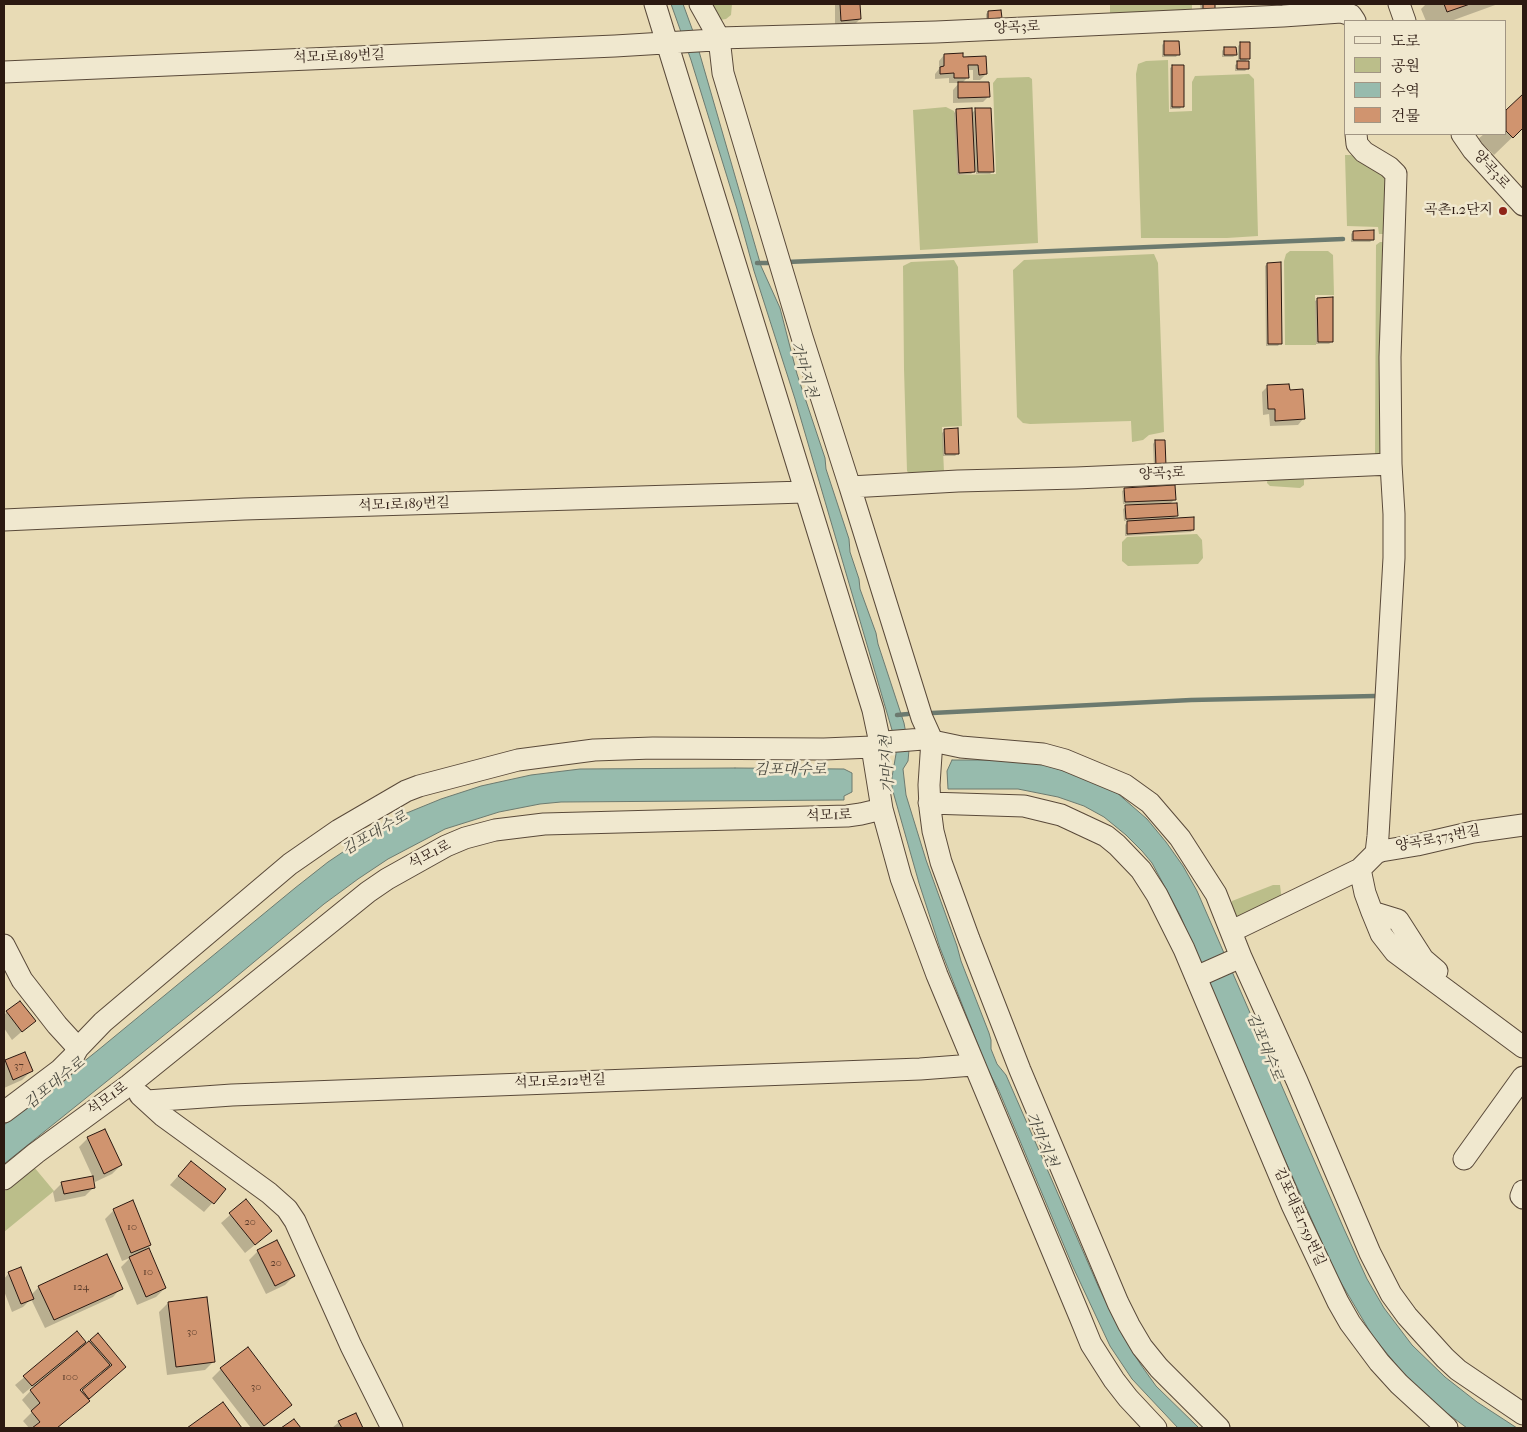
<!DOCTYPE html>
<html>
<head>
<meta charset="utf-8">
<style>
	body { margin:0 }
	#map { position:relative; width:1527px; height:1432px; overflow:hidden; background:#e8dbb5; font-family:"IM FELL French Canon","Noto Serif KR",serif }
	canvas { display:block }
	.frame { position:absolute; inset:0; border:5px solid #2b1911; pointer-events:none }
	.legend { position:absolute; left:1344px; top:20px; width:162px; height:115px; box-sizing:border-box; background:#f0e8cf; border:1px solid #a19583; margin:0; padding:6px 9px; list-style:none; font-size:15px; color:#2b1911 }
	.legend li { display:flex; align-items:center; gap:10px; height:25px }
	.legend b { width:25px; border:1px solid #a19583 }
</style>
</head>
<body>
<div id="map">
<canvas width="1527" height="1432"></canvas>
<div class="frame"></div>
<ul class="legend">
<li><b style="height:6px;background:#f0e8cf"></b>도로</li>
<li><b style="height:14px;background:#bbbe8a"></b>공원</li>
<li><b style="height:14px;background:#97bbad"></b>수역</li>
<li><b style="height:14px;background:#d0946f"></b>건물</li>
</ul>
</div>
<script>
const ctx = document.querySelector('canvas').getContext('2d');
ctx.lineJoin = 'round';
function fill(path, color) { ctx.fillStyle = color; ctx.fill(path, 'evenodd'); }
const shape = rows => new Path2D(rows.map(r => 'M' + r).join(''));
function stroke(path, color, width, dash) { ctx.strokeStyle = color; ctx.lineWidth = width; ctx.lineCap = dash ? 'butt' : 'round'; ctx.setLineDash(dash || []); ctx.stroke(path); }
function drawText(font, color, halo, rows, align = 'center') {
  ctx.font = font + ' "IM FELL French Canon","Noto Serif KR",serif'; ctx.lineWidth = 5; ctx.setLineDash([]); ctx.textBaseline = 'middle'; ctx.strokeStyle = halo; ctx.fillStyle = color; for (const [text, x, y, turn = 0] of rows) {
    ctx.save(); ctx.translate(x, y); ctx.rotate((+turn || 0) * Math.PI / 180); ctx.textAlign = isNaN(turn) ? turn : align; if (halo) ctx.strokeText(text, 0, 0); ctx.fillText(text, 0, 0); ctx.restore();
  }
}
const green = shape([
	[707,4,732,4,731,15,726,19,720,20],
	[1110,4,1192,4,1192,11,1110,14],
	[1168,60,1169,112,1192,111,1192,82,1195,76,1249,74,1254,79,1258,236,1227,238,1141,238,1136,74,1138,64,1146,61],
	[1029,77,1032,79,1038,243,920,250,913,110,946,107,954,111,957,175,996,174,993,83,997,78],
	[1345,155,1351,155,1389,177,1387,234,1379,234,1378,227,1347,226],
	[1380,242,1384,242,1386,451,1378,458,1375,454,1376,245],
	[1290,251,1328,251,1333,255,1334,295,1315,295,1316,345,1285,345,1284,261,1286,254],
	[1154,254,1158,263,1164,432,1149,435,1143,440,1132,442,1131,421,1030,424,1023,423,1017,417,1013,270,1024,260],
	[954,260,958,267,962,426,942,427,944,472,912,477,907,471,904,369,903,266,911,262],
	[1304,473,1304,485,1300,488,1270,486,1267,483,1268,474],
	[1197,534,1202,540,1203,558,1198,564,1128,566,1122,561,1122,542,1127,537],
	[1273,885,1280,885,1282,901,1231,920,1232,901],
	[34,1167,54,1191,4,1232,4,1192]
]);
const water = shape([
	[671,4,683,4,694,34,761,266,780,308,797,374,825,458,826,469,849,539,850,552,859,579,860,589,876,633,878,644,904,723,909,750,908,761,903,769,906,795,926,860,957,946,961,961,989,1033,991,1040,991,1049,997,1064,1006,1075,1099,1288,1123,1336,1141,1365,1156,1386,1199,1428,1178,1428,1132,1379,1110,1346,1073,1267,999,1091,987,1068,940,948,919,883,892,788,892,777,896,754,892,730,795,399,754,271,737,209,691,60,671,4],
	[952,760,1001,760,1043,764,1074,774,1116,792,1147,819,1166,842,1183,866,1197,891,1344,1229,1367,1279,1384,1308,1412,1345,1445,1377,1477,1402,1517,1428,1467,1428,1436,1405,1402,1372,1372,1335,1337,1276,1267,1120,1180,915,1152,863,1142,851,1126,835,1104,817,1084,806,1058,797,1018,789,948,789,947,771,952,760],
	[735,768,844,769,852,773,852,792,844,796,844,800,561,802,540,804,499,812,445,829,388,859,358,879,324,904,219,991,4,1164,4,1125,97,1051,295,888,328,862,392,819,441,799,481,786,531,775,580,769,735,768]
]);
const shadow = shape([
	[835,4,859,4,860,19,854,25,835,26],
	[1200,4,1214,4,1214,8,1201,11],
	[1426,4,1498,4,1451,21,1426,21,1421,9],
	[988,12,1000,17,998,20,986,21,986,14],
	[1164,43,1178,54,1176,57,1162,57,1162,45],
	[1241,43,1248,58,1244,63,1247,69,1245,71,1235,71,1235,65,1238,63,1238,46],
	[1224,48,1236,55,1233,57,1222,57,1222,51],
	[944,55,962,58,985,57,986,74,980,80,973,80,973,70,967,70,968,77,961,84,988,97,983,102,953,103,953,90,959,83,949,83,949,78,935,79,935,74,939,69,939,61],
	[1173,66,1182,106,1180,109,1170,109,1170,68],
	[1523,95,1523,127,1494,155,1478,139,1484,134,1506,134,1506,112],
	[976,109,993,171,990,174,976,174,976,170,971,174,957,175,954,113,956,110,971,114],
	[1353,232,1373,239,1370,242,1351,242,1351,234],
	[1267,264,1280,343,1278,346,1266,346,1265,266],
	[1318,299,1332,341,1329,344,1316,344,1315,301],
	[1268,386,1288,391,1303,419,1298,425,1270,426,1269,414,1263,415,1262,392],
	[945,430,958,453,955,456,943,456,942,433],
	[1155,441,1165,465,1154,468,1153,444],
	[1125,489,1174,500,1170,504,1176,516,1172,520,1193,529,1191,532,1125,536,1125,525,1129,520,1124,521,1123,509,1126,507,1139,506,1139,504,1123,504,1122,491],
	[7,1012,34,1021,12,1040,4,1028,4,1015],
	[5,1061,31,1071,22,1080,4,1088,4,1063],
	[88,1138,121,1165,112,1174,95,1182,79,1147],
	[191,1162,225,1189,204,1212,170,1185],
	[62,1183,94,1187,85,1196,55,1202,53,1192],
	[246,1201,261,1240,245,1253,221,1223],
	[114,1210,150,1245,142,1253,165,1288,156,1297,137,1305,121,1267,130,1258,122,1261,105,1219],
	[258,1251,294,1276,285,1285,266,1294,249,1260],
	[9,1273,31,1295,39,1287,121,1288,113,1297,45,1328,31,1299,23,1307,12,1312,4,1291,4,1279],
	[168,1303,214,1361,205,1370,167,1375,159,1312],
	[77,1333,86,1345,98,1335,125,1367,57,1428,29,1428,23,1421,32,1412,22,1400,34,1387,33,1386,23,1394,15,1385],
	[101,1372,103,1374,81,1393,79,1391],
	[221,1369,291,1405,262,1428,251,1428,212,1378],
	[222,1404,241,1428,189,1428],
	[356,1414,362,1428,332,1428,339,1422]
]);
const stream = shape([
	[787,262,1343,239],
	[757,263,768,263],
	[932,713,1191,700,1375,696],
	[897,715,908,714]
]);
const building = shape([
	[840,4,860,4,861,19,841,21,840,4],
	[1203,4,1215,4,1215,9,1203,9,1203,4],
	[1444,4,1470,4,1447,12,1444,4],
	[1001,10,1002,18,988,19,988,11,1001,10],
	[1164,41,1179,41,1180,55,1164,55,1164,41],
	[1240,42,1250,42,1250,59,1240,59,1240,42],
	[1224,47,1236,47,1237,55,1224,55,1224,47],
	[963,53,963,57,986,56,987,74,979,75,978,65,968,65,969,78,954,78,954,73,940,74,940,67,944,66,944,54,963,53],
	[1237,61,1249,61,1249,69,1237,69,1237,61],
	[1172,65,1184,65,1184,107,1172,107,1172,65],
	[958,82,989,82,990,97,958,98,958,82],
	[1523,94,1523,128,1513,138,1506,131,1506,110,1523,94],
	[972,108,975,172,959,173,956,109,972,108],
	[975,108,991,108,994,172,978,172,975,108],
	[1374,230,1374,240,1353,240,1353,231,1374,230],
	[1281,262,1282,344,1268,344,1267,263,1281,262],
	[1333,297,1333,342,1318,342,1317,298,1333,297],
	[1289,384,1290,390,1303,389,1305,419,1275,421,1275,409,1268,409,1267,385,1289,384],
	[958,428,959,454,945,454,944,429,958,428],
	[1155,440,1165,440,1166,466,1156,466,1155,440],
	[1175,485,1176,500,1125,502,1124,488,1175,485],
	[1177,503,1178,516,1126,519,1125,505,1177,503],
	[1194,517,1194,530,1127,534,1127,521,1194,517],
	[20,1001,36,1021,22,1032,6,1011,20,1001],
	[25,1052,33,1071,13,1080,5,1060,25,1052],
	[105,1129,122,1165,104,1174,87,1137,105,1129],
	[191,1161,226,1189,214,1204,178,1176,191,1161],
	[93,1176,95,1188,64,1194,61,1182,93,1176],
	[246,1199,272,1231,255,1245,229,1213,246,1199],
	[133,1200,151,1245,131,1253,113,1209,133,1200],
	[277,1240,295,1276,275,1286,257,1250,277,1240],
	[149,1248,166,1288,146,1297,129,1257,149,1248],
	[107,1254,123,1289,54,1320,38,1286,107,1254],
	[21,1267,34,1299,21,1304,8,1272,21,1267],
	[207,1297,215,1362,176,1367,168,1302,207,1297],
	[77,1331,86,1342,32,1386,23,1376,77,1331],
	[98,1333,126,1367,89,1399,82,1390,112,1365,90,1340,98,1333],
	[89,1341,110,1365,80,1390,90,1401,57,1428,32,1428,40,1422,31,1411,40,1403,30,1390,89,1341],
	[248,1347,292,1405,264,1426,220,1368,248,1347],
	[223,1402,242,1428,187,1428,223,1402],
	[356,1413,363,1428,342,1428,338,1421,356,1413],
	[294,1419,301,1428,281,1428,294,1419]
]);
const minor = shape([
	[655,4,873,710,880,743],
	[700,4,719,38,723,73,802,337,850,487],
	[1399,4,1405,21],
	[4,72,615,46,714,40,719,38,936,32,1283,16,1341,12,1351,15,1355,21],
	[1462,134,1473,150,1523,205],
	[4,520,244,509,804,492],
	[929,803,1024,806,1061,815,1106,836,1117,845,1141,870,1157,895,1184,949,1292,1205,1338,1302,1350,1323,1379,1362,1399,1384,1447,1428],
	[882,809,901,878,937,975,1080,1317,1091,1344,1114,1380,1128,1398,1156,1428],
	[1376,853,1378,836,1394,558,1394,514,1391,464],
	[1360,869,1365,893,1372,912,1381,934,1395,952,1523,1047],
	[1372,912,1398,920,1423,959,1437,971],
	[1232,931,1360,869,1376,853,1381,851,1417,845,1473,832,1523,825],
	[4,945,22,980,57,1025,78,1048,73,1057,60,1070,4,1112],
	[1196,977,1241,957],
	[78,1048,103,1022,290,864,339,830,406,791,419,786,518,760,594,750,653,748,824,749,872,747],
	[140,1095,163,1116,269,1193,287,1209,295,1221,351,1346,392,1428],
	[147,1101,232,1095,920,1069,973,1065],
	[1464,1159,1523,1077],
	[4,1179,36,1153,129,1085,368,892,387,879,446,846,465,838,495,830,544,824,847,816,861,814,882,809,872,747,885,742,923,739,961,747,1043,754,1065,760,1125,785,1150,803,1180,838,1216,894,1241,957,1297,1081,1370,1253,1391,1294,1407,1316,1445,1358,1458,1370,1523,1414],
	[1523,1191,1521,1196,1523,1198],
	[1219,1428,1159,1368,1142,1347,1129,1325,1118,1303,1020,1070,969,939,941,862,933,831,930,808,929,785,932,740,922,718,850,487,958,481,1076,478,1391,464,1390,357,1396,174,1389,167,1364,152,1357,144,1356,134]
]);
const markers = [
	[1503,211,5,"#8f2418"]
];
const numberNames = [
	["37",19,1066],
	["20",250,1222],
	["10",132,1227],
	["20",276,1263],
	["10",148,1272],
	["124",81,1287],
	["30",192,1332],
	["100",70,1377],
	["30",256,1387]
];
const streetNames = [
	["양곡3로",1017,28,-3],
	["석모1로189번길",339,57,-2],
	["양곡3로",1491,170,48],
	["양곡3로",1162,474,-3],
	["석모1로189번길",404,505,-2],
	["석모1로",829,816,-2],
	["양곡로373번길",1438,839,-11],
	["석모1로",430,855,-27],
	["석모1로212번길",560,1082,-2],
	["석모1로",108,1099,-36],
	["김포대로1759번길",1299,1217,66]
];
const poiNames = [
	["곡촌1.2단지",1493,211]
];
const waterNames = [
	["가마지천",803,370,73],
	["가마지천",888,764,-93],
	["김포대수로",790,770],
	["김포대수로",375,834,-30],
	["김포대수로",1264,1047,68],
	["김포대수로",55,1084,-39],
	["가마지천",1041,1140,67]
];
fill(green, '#bbbe8a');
fill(water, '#97bbad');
stroke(water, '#6c7a6f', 1);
fill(shadow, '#0003');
stroke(stream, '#6c7a6f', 4.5);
fill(building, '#d0946f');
stroke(building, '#2b1911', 1);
stroke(minor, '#5a4a3a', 23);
stroke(minor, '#f0e8cf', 21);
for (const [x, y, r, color] of markers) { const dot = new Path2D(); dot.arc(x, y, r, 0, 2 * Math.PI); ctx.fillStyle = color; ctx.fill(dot); stroke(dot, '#f0e8cf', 2); }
drawText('11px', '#543828', null, numberNames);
drawText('14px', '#2b1911', '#f0e8cf', streetNames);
drawText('14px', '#2b1911', '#f0e8cf', poiNames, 'right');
drawText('italic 15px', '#4b4a40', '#f0e8cf', waterNames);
</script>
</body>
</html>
